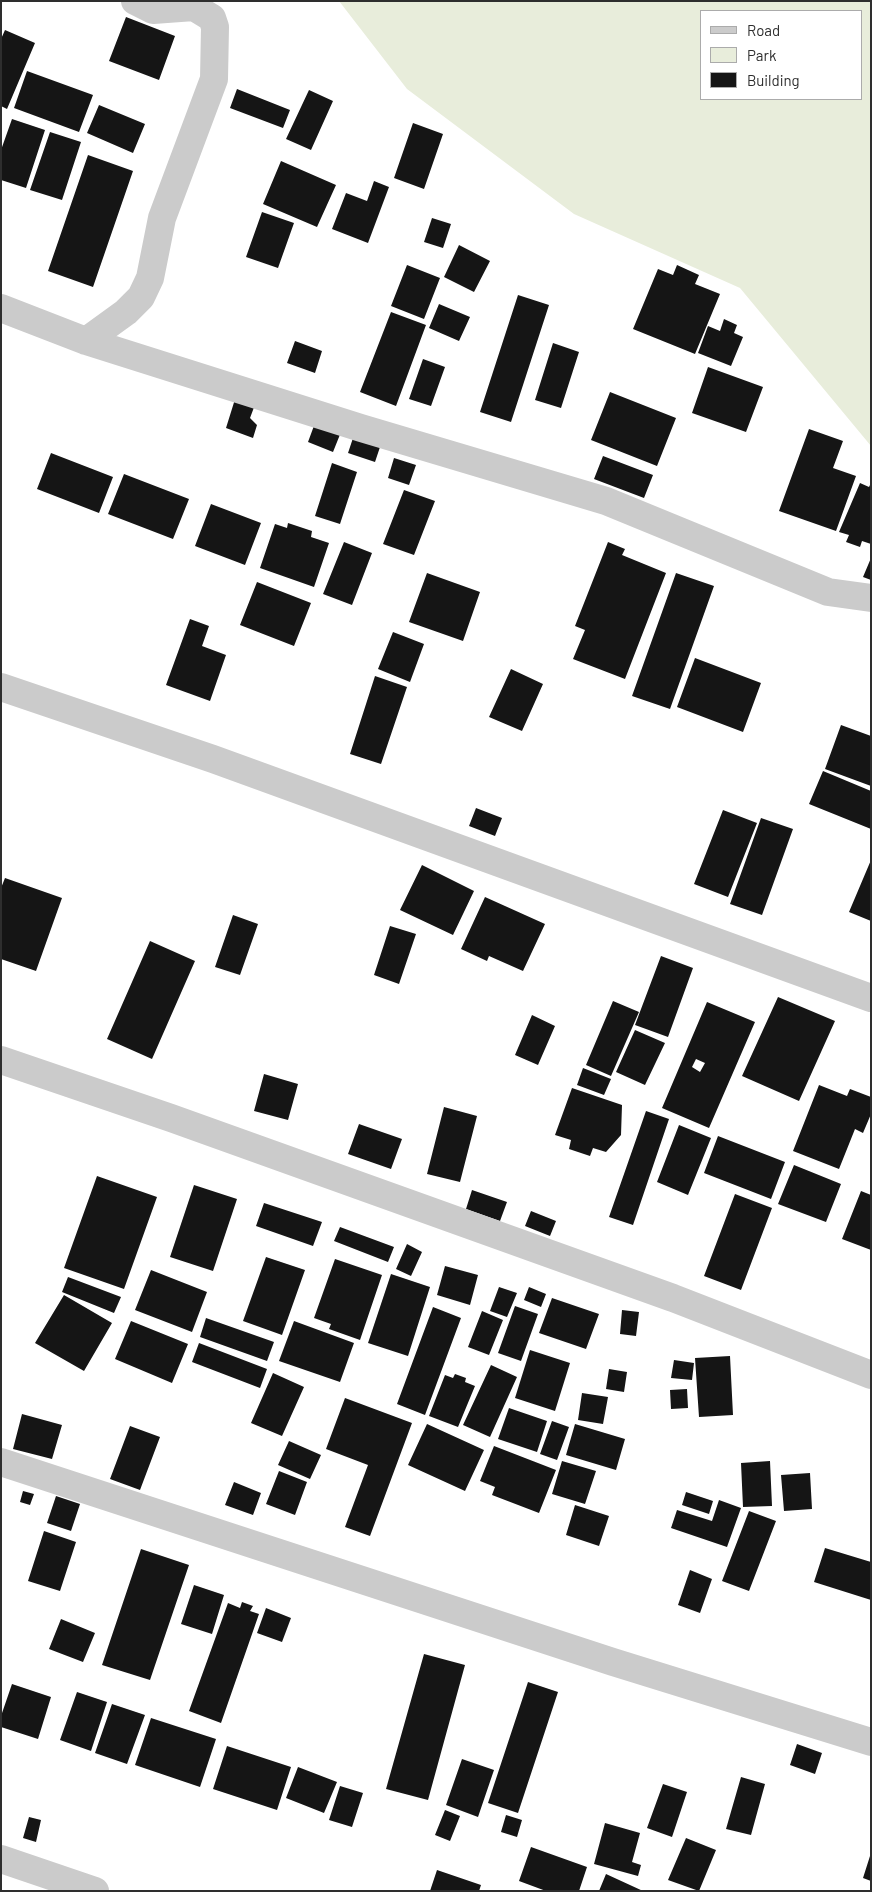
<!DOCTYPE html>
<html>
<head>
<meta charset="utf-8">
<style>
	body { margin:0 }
	#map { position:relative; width:872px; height:1892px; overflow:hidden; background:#fff; font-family:Barlow,sans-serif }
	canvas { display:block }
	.frame { position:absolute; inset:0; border:2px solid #2e2e2e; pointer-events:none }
	.legend { position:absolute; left:700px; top:10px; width:162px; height:90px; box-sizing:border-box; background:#fff; border:1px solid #ababab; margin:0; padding:6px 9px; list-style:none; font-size:15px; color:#2e2e2e }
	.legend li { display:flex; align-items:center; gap:10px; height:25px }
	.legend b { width:25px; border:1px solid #ababab }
</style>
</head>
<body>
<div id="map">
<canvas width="872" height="1892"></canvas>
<div class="frame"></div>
<ul class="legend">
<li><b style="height:6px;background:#cbcbcb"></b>Road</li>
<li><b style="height:14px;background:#e8eddb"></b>Park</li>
<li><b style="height:14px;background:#151515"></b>Building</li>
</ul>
</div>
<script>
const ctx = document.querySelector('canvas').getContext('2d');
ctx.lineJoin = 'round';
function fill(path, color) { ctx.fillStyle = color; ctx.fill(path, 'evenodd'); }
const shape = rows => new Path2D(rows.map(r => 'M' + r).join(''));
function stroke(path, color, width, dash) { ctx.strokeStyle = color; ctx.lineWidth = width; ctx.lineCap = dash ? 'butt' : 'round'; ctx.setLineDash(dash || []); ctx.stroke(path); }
const green = shape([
	[339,1,871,1,871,446,740,288,574,214,407,89],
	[701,11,861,11,861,99,701,99]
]);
const building = shape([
	[126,17,175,36,159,80,109,61],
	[5,30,35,43,7,109,1,106,1,39],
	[27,71,93,95,79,132,14,108],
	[237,89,290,110,283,128,230,108],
	[309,90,333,101,311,150,286,139],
	[99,105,145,124,133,153,87,133],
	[12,119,45,130,26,188,1,180,1,150],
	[413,123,443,134,424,189,394,178],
	[50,132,81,142,62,200,30,190],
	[88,155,133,171,93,287,48,271],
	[281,161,336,185,317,227,263,204],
	[374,181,389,187,368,243,332,229,346,193,367,201],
	[262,212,294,223,278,268,246,257],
	[432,218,451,224,443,248,424,242],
	[459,245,490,261,474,292,444,277],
	[407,265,440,278,424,319,391,306],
	[677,265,699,275,695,284,720,294,695,354,633,329,658,269,673,275],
	[518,295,549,305,511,422,480,412],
	[439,304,470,317,459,341,429,328],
	[391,312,426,325,396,406,360,392],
	[724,319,737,325,734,333,743,337,731,366,698,353,708,326,720,331],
	[295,341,322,351,315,373,287,363],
	[553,343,579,352,561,408,535,400],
	[423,359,445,367,431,406,409,399],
	[708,367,763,387,746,432,692,413],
	[610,392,676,418,657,466,591,440],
	[236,396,256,402,250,418,257,425,253,438,226,428],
	[315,423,341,432,333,452,308,442],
	[809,429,843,441,833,468,856,476,836,531,779,511],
	[353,438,380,447,375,462,348,453],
	[51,453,113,477,99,513,37,489],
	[603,456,653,475,644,498,594,479],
	[394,458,416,465,409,485,388,478],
	[332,463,357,472,340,524,315,516],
	[124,474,189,499,173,539,108,514],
	[860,483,869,487,871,483,871,544,862,541,860,547,846,542,849,535,839,532],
	[404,490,435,501,414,555,383,544],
	[211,504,261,523,245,565,195,546],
	[288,523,312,531,311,537,329,543,314,587,260,568,275,524,287,528],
	[344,542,372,553,352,605,323,594],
	[608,542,625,549,622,555,666,573,625,679,573,659,585,630,575,626],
	[871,558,871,580,863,577],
	[427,573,480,592,463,641,409,622],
	[676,573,714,586,670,709,632,696],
	[257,582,311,603,294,646,240,625],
	[190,619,209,626,202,646,226,655,210,701,166,685],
	[393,632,424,644,410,682,378,669],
	[695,658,761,683,743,732,677,707],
	[511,669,543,684,522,731,489,717],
	[375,676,407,687,381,764,350,754],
	[841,725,871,736,871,786,825,769],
	[823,771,871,791,871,829,809,804],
	[476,808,502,818,495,836,469,826],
	[723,810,757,823,728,897,694,884],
	[761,818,793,829,762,915,730,904],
	[871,860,871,921,849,912],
	[422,865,474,891,453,935,400,910],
	[5,878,62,898,36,971,1,959,1,888],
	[485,897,545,924,523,971,489,956,487,961,461,949],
	[233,915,258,924,240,975,215,967],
	[390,926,416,934,399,984,374,975],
	[150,941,195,961,152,1059,107,1039],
	[661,956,693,968,668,1037,635,1025],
	[778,997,835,1021,799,1101,742,1076],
	[613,1001,639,1012,611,1076,586,1065],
	[707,1002,755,1022,709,1128,662,1108],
	[696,1059,705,1063,700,1072,692,1067],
	[532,1015,555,1026,538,1065,515,1055],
	[635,1030,665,1043,645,1085,616,1072],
	[583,1068,611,1079,604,1095,577,1085],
	[264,1074,298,1084,288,1120,254,1111],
	[819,1085,847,1096,850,1089,871,1097,871,1114,863,1133,855,1129,839,1169,793,1151],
	[572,1088,622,1105,621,1135,606,1152,593,1148,590,1156,569,1149,571,1140,555,1135],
	[444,1107,477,1116,460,1182,427,1174],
	[646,1111,669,1119,633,1225,609,1217],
	[359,1124,402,1139,391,1169,348,1154],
	[679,1125,711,1138,688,1195,657,1182],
	[718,1136,785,1162,771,1199,704,1173],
	[794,1165,841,1184,826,1222,778,1204],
	[97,1176,157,1197,124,1289,64,1268],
	[194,1185,237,1199,213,1271,170,1257],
	[472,1190,507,1202,500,1221,466,1209],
	[861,1191,871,1195,871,1250,842,1239],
	[735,1194,772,1208,741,1290,704,1276],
	[264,1203,322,1222,313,1246,256,1226],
	[531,1211,556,1221,550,1236,525,1226],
	[340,1227,394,1247,388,1262,334,1241],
	[407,1244,422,1252,411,1276,396,1269],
	[266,1257,305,1270,282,1335,243,1321],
	[335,1259,382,1275,360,1340,329,1329,331,1324,314,1318],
	[445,1266,478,1275,470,1305,437,1295],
	[151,1270,207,1292,192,1332,135,1310],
	[391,1274,430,1287,408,1356,368,1343],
	[68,1277,121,1297,114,1313,62,1292],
	[499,1287,517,1293,507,1317,490,1311],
	[529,1287,546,1294,541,1307,524,1300],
	[64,1295,112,1323,84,1371,35,1343],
	[552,1298,599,1314,586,1349,539,1333],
	[515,1306,538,1314,521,1361,498,1353],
	[433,1307,461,1318,425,1415,397,1404],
	[622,1310,639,1312,636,1336,620,1334],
	[482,1311,503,1320,489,1355,468,1347],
	[206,1318,274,1342,267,1361,200,1337],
	[131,1321,188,1344,172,1383,115,1359],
	[294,1321,354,1343,340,1382,279,1361],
	[199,1343,267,1369,260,1388,192,1362],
	[530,1350,570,1363,555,1411,515,1398],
	[730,1356,733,1415,699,1417,695,1358],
	[674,1360,694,1363,692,1380,671,1378],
	[491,1365,517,1377,490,1437,463,1425],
	[609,1369,627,1372,624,1392,606,1389],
	[273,1373,304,1387,282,1436,251,1423],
	[455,1374,466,1378,465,1382,475,1386,458,1427,429,1416,445,1375,453,1378],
	[687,1389,688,1408,671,1409,670,1390],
	[582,1393,608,1397,603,1424,578,1420],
	[345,1398,412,1423,370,1536,345,1527,368,1465,326,1449],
	[509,1408,547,1421,537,1452,498,1439],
	[22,1414,62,1425,52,1459,13,1449],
	[552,1421,569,1427,557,1460,540,1454],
	[427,1424,484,1450,465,1491,408,1465],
	[575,1424,625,1439,616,1470,566,1455],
	[130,1426,160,1437,140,1490,110,1479],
	[289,1441,321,1455,310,1479,278,1465],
	[494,1446,556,1470,539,1513,492,1495,495,1487,480,1481],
	[562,1461,596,1471,585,1504,552,1494],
	[770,1461,772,1506,743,1507,741,1463],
	[279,1471,307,1482,295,1515,266,1504],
	[810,1473,812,1509,784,1511,781,1475],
	[234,1482,261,1493,253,1515,225,1505],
	[23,1491,34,1494,30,1505,20,1502],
	[686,1492,713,1501,709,1514,682,1505],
	[56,1496,80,1504,71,1531,47,1523],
	[719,1500,741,1508,727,1547,671,1528,677,1510,712,1521],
	[575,1505,609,1516,599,1546,566,1535],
	[749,1511,776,1521,749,1591,722,1581],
	[44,1531,76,1542,60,1591,28,1581],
	[825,1548,871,1562,871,1600,814,1582],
	[141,1549,189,1565,150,1680,102,1665],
	[690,1570,712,1579,700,1613,678,1605],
	[194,1585,224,1595,212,1634,181,1624],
	[242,1602,253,1606,250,1611,259,1614,221,1723,189,1711,228,1603,240,1608],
	[266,1608,291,1618,282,1642,257,1633],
	[61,1619,95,1633,83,1662,49,1649],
	[424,1654,465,1665,428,1800,386,1789],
	[528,1682,558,1692,518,1813,488,1803],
	[12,1684,51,1697,38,1739,1,1727,1,1716],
	[77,1692,107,1702,91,1751,60,1740],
	[112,1704,145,1715,127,1764,95,1753],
	[151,1718,216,1739,200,1787,135,1765],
	[797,1744,822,1753,815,1774,790,1765],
	[227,1746,291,1767,277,1810,213,1789],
	[462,1759,494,1770,478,1817,446,1805],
	[298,1767,337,1782,324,1813,286,1798],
	[741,1777,765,1784,751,1835,726,1829],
	[663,1784,687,1792,672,1837,647,1828],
	[340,1786,363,1793,352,1827,329,1820],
	[445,1810,460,1816,450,1841,435,1835],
	[506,1815,522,1820,517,1837,501,1832],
	[29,1817,41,1820,36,1842,23,1838],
	[605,1823,640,1833,632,1862,641,1865,638,1876,594,1864],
	[686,1838,716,1850,699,1891,668,1880],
	[531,1847,587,1867,579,1891,546,1891,519,1881],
	[870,1856,871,1856,871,1881,863,1878],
	[437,1870,481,1885,479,1891,430,1891],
	[606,1874,643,1891,599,1891]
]);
const minor = shape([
	[1,308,86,341,361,428,606,501,828,592,871,598],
	[86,341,126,312,141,297,150,278,162,218,214,79,215,27,212,18,194,7,153,10,135,1],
	[1,687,213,759,871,998],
	[1,1060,171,1118,673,1298,871,1375],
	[1,1462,613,1662,871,1742],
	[1,1859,95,1891]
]);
fill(green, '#e8eddb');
fill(building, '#151515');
stroke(minor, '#cbcbcb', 28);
</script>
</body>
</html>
